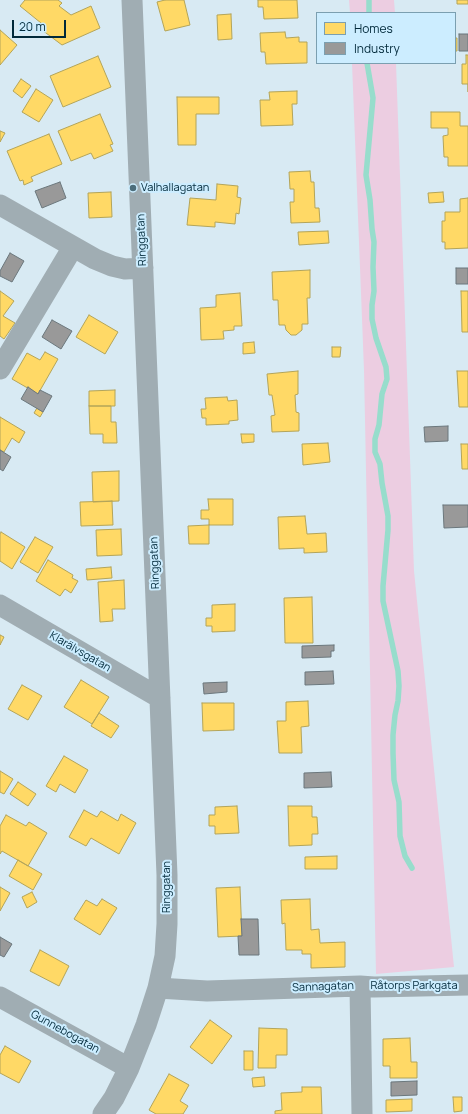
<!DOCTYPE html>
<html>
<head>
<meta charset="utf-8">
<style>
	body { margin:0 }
	#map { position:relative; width:468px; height:1114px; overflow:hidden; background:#d8eaf3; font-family:Manrope,sans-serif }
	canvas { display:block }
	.legend { position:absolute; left:316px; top:12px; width:140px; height:52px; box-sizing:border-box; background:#ccedff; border:1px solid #7b9fb0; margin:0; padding:5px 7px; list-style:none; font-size:12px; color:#01293a }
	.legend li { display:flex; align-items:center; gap:8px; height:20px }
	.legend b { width:20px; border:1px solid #7b9fb0 }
	.scale { position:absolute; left:12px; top:20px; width:54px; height:18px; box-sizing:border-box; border:2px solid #01293a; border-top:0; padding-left:5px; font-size:12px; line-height:14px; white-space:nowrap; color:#01293a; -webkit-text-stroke:3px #ccedff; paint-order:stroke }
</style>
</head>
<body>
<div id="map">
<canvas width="468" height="1114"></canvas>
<ul class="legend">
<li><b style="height:11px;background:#ffd966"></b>Homes</li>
<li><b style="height:11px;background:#999"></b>Industry</li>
</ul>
<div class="scale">20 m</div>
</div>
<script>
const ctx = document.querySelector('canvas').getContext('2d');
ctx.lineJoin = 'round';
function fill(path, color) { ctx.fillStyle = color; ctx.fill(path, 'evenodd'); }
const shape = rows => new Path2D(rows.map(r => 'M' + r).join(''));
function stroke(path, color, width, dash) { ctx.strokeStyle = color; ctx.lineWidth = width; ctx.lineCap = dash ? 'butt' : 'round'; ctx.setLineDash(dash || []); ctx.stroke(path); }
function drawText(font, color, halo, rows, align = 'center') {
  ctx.font = font + ' Manrope,sans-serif'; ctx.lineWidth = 4; ctx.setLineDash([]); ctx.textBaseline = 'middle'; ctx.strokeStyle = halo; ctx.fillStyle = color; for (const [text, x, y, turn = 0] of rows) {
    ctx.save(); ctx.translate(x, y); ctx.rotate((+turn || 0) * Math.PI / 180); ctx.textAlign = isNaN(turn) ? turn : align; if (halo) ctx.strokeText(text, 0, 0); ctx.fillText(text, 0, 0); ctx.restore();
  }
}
const green = shape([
	[349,0,394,0,395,13,350,13],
	[352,63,396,63,414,571,454,967,376,974,364,370]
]);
const homes = shape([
	[25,0,58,0,62,3,59,6,71,15,91,6,100,28,62,45,38,27,41,23,20,6,25,0],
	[165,0,184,0,190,25,165,31,157,2,165,0],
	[258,0,297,0,298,18,264,19,263,7,258,7,258,0],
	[457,0,468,0,468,4,457,4,457,0],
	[231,14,232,39,218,40,217,15,231,14],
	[0,30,17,45,0,65,0,30],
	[285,32,286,38,299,37,299,42,307,42,307,63,266,64,265,52,261,52,260,33,285,32],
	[455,38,457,38,457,51,455,51,455,38],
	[466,55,468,55,468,92,468,84,462,84,462,64,466,64,466,55],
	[98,56,111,87,63,107,50,76,98,56],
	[21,79,31,86,22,98,13,91,21,79],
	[36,89,53,100,39,122,22,112,36,89],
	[297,91,297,104,292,104,293,125,261,126,260,100,270,100,269,92,297,91],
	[177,97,219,97,219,114,196,114,196,145,178,145,177,97],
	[431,112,460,112,460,126,468,126,468,166,448,166,448,157,444,157,443,136,448,135,448,128,431,128,431,112],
	[100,114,113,144,110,145,113,151,94,159,91,153,71,161,58,131,100,114],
	[0,131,5,133,0,142,0,131],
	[49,134,62,164,31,177,33,181,24,185,23,180,20,181,7,151,49,134],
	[310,171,311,182,314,182,315,208,319,208,320,222,291,223,290,202,294,202,294,189,290,189,289,172,310,171],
	[217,184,238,186,237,197,241,198,239,214,236,213,235,224,215,222,215,227,187,225,190,198,216,200,217,184],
	[111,192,112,217,89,218,88,193,111,192],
	[443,192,444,202,429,203,428,193,443,192],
	[468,198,468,248,445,249,445,242,442,242,442,221,445,221,445,212,460,212,460,199,468,198],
	[328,231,329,243,299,245,298,232,328,231],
	[310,270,310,298,307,298,308,324,302,324,302,330,296,335,291,335,286,330,285,325,279,325,278,300,273,300,272,272,310,270],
	[0,291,14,301,3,316,15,323,4,339,0,336,0,291],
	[461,291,468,291,468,332,462,332,461,291],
	[240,293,242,326,234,326,234,330,223,331,224,339,201,340,200,308,216,307,216,295,240,293],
	[89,315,118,332,105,354,76,337,89,315],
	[254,342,255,353,243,354,243,343,254,342],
	[332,347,341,347,340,357,332,357,332,347],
	[45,352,58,359,38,394,12,379,27,353,40,360,45,352],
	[298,371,298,394,295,395,296,412,299,413,299,431,272,432,271,416,275,415,272,395,269,395,267,374,298,371],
	[457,371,468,371,468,407,459,407,457,371],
	[115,390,115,406,89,406,89,391,115,390],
	[227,397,228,401,237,400,238,420,229,421,229,424,206,425,206,418,202,418,201,409,206,409,205,398,227,397],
	[89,406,111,406,111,422,116,422,117,443,103,443,103,434,90,434,89,406],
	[37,408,43,412,40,417,34,413,37,408],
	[0,417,25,432,19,443,12,438,4,452,0,450,0,417],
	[241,434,254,434,254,442,242,443,241,434],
	[328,443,330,462,303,465,302,444,328,443],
	[461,444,468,444,468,469,462,469,461,444],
	[119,471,119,501,93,502,92,472,119,471],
	[208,499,233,499,233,525,209,525,209,519,201,519,201,510,209,510,208,499],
	[112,501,113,525,81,526,80,502,112,501],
	[305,516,307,534,326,533,327,552,304,553,304,548,279,549,278,517,305,516],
	[209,525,209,544,189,544,188,526,209,525],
	[121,529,122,555,97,556,96,530,121,529],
	[1,532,25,547,12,569,0,561,0,534,1,532],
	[35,537,53,547,38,573,20,562,35,537],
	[48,560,73,575,72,578,78,581,71,593,65,589,60,596,36,581,48,560],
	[111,567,112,578,87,580,86,569,111,567],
	[124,580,125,609,112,609,113,621,100,622,98,582,124,580],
	[312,597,313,643,285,643,284,598,312,597],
	[235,604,235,631,212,632,212,626,206,626,206,618,212,618,212,605,235,604],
	[0,635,4,637,0,645,0,635],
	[81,680,109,697,92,724,64,707,81,680],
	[22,685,42,696,28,720,8,709,22,685],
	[308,701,309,726,301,727,302,753,279,753,277,721,286,721,286,702,308,701],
	[202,703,234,703,234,730,203,731,202,703],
	[99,713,119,726,111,738,91,726,99,713],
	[64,756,88,770,75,793,60,784,56,792,46,786,64,756],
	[0,771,13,779,4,794,0,792,0,771],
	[18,782,36,794,28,806,10,794,18,782],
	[237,806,239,833,215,834,215,826,209,826,209,815,215,815,215,807,237,806],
	[288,806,312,806,312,817,317,817,318,834,312,834,312,845,289,846,288,806],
	[84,810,97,817,101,811,118,821,121,814,136,823,119,854,91,838,86,846,69,837,84,810],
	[6,815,26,826,29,822,47,833,28,866,2,851,0,854,0,826,6,815],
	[337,856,337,869,305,869,305,857,337,856],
	[18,860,42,874,33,890,9,876,18,860],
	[0,887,10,893,0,911,0,887],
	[240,887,242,936,218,937,216,888,240,887],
	[32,892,37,902,27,908,22,897,32,892],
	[102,899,117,908,100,935,74,919,86,900,97,906,102,899],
	[310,899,311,930,319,929,320,943,345,942,345,967,311,968,311,954,302,954,302,950,286,950,285,923,282,924,281,900,310,899],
	[40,950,69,966,59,986,30,971,40,950],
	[210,1020,232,1036,212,1064,190,1047,210,1020],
	[259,1028,287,1029,287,1055,276,1055,276,1068,258,1068,259,1028],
	[410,1038,411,1062,417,1062,417,1078,390,1078,390,1066,383,1066,383,1039,410,1038],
	[5,1046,31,1061,19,1083,0,1073,0,1055,5,1046],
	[244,1051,253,1051,253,1070,244,1070,244,1051],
	[169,1074,189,1085,180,1101,188,1106,183,1114,156,1114,149,1110,169,1074],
	[264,1077,265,1086,253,1087,252,1078,264,1077],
	[302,1087,321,1087,322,1114,275,1114,275,1111,282,1110,281,1093,302,1092,302,1087],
	[453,1097,462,1097,462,1111,454,1112,453,1097],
	[412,1099,412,1111,386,1112,386,1100,412,1099]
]);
const industry = shape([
	[459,34,468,34,468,51,459,51,459,34],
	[60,182,66,198,42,208,35,191,60,182],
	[10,253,24,261,12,282,0,276,0,271,10,253],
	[456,268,468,268,468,284,456,284,456,268],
	[52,320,72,331,61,349,42,337,52,320],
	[28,387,38,394,40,390,52,396,43,412,21,399,28,387],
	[448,426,448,441,425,442,424,427,448,426],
	[0,450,11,457,3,471,0,469,0,450],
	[443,505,468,505,468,527,444,528,443,505],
	[334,645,334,651,331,651,331,657,302,658,302,646,334,645],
	[333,671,334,684,305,685,305,672,333,671],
	[227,682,227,692,204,694,203,683,227,682],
	[331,772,332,787,304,788,304,773,331,772],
	[241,919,258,919,259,955,239,955,238,936,242,936,241,919],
	[0,937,12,944,4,957,0,955,0,937],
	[417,1081,417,1095,391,1096,391,1082,417,1081]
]);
const stream = shape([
	[369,0,369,13],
	[367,63,373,98,366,175,370,200,372,229,374,242,373,267,374,291,372,305,372,319,376,338,386,367,387,379,382,394,379,425,375,439,375,452,380,464,382,483,388,516,388,530,383,586,383,601,398,671,399,686,398,701,395,715,393,735,393,753,394,780,399,802,400,836,405,856,412,868]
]);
const minor = shape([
	[0,205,95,259,112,266,125,269,143,268],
	[0,369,73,247],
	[0,605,160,698],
	[360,986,362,1114],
	[158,988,207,991,360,986,374,987,468,985],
	[0,997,129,1068],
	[103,1114,114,1098,129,1068,146,1025,158,988,165,956,167,924,167,875,132,0]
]);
const markers = [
	[133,188,4,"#4c6d7b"]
];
const poiNames = [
	["Valhallagatan",141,188]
];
const streetNames = [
	["Ringgatan",142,240,-92],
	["Ringgatan",155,563,-92],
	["Klarälvsgatan",80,652,30],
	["Ringgatan",167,887,-90],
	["Råtorps Parkgata",414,986],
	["Sannagatan",323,987,-2],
	["Gunnebogatan",65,1032,29]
];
fill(green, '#eccde1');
fill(homes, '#ffd966');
stroke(homes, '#b3a459', 1);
fill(industry, '#999');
stroke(industry, '#6b777c', 1);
stroke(stream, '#97ddcc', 5.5);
stroke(minor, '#a0adb3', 21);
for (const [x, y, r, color] of markers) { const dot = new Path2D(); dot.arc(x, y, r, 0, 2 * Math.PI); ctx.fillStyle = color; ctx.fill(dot); stroke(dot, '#ccedff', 1.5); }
drawText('11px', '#01293a', '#ccedff', poiNames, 'left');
drawText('11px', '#01293a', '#ccedff', streetNames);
</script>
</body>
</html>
